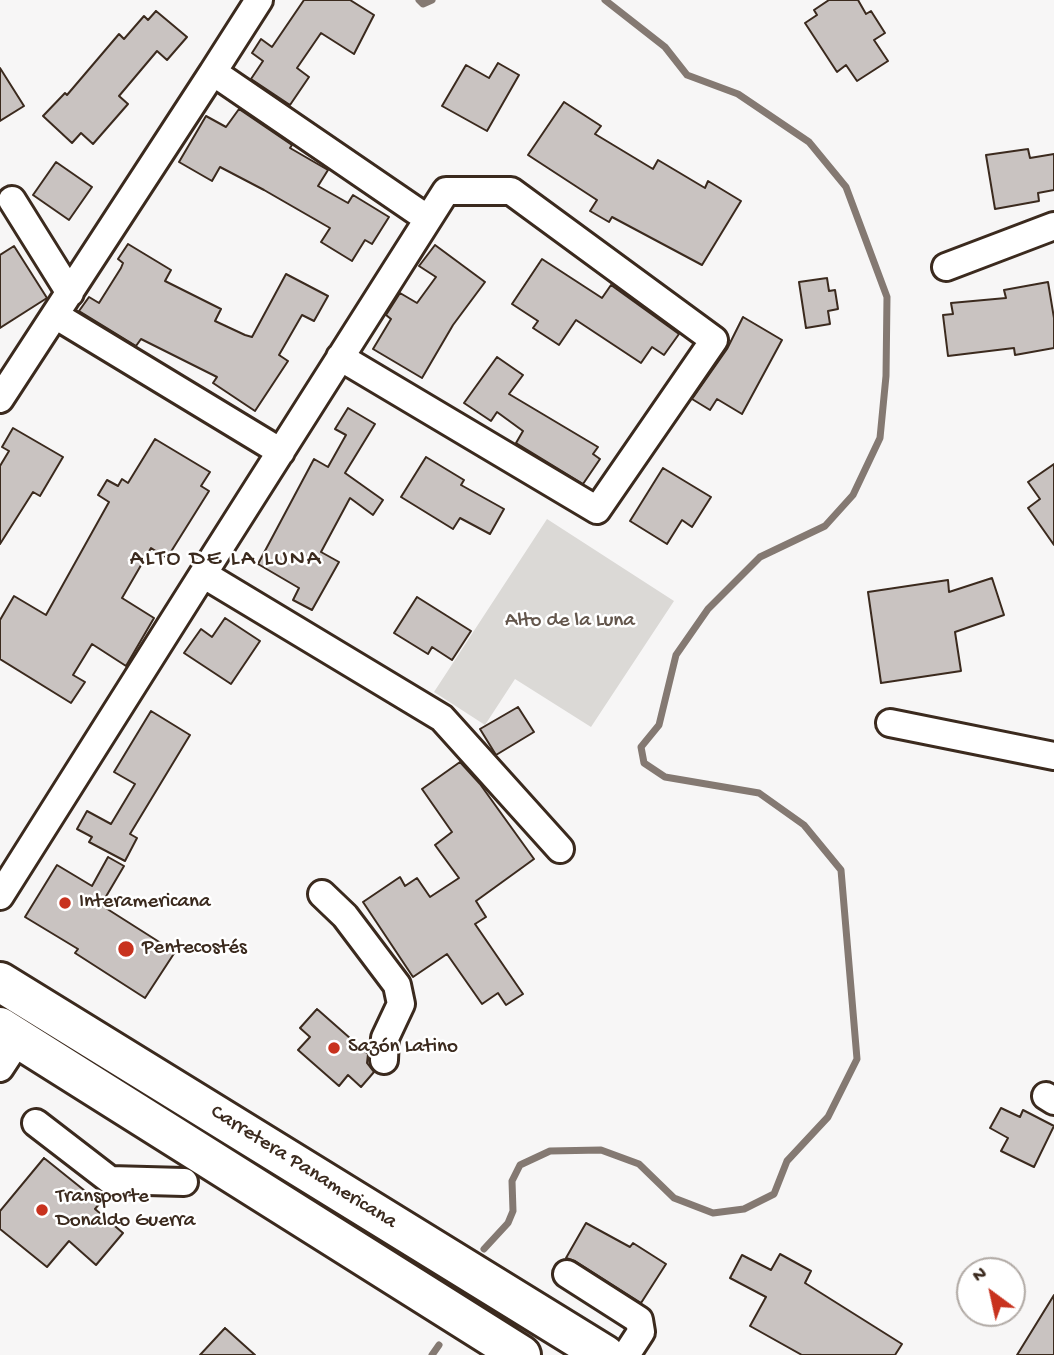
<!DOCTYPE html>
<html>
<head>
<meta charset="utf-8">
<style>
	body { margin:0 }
	#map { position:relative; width:1054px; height:1355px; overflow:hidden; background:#f7f6f6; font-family:"Gochi Hand",sans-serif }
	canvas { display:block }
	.north { position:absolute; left:956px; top:1257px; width:70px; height:70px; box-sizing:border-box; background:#fff; border:2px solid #b1aaa5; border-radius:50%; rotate:327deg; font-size:19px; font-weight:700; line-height:28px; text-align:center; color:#3b2a1e }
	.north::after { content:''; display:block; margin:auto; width:24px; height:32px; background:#c8321e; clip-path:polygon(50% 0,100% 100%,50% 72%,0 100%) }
</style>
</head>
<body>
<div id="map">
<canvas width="1054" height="1355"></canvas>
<div class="north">N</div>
</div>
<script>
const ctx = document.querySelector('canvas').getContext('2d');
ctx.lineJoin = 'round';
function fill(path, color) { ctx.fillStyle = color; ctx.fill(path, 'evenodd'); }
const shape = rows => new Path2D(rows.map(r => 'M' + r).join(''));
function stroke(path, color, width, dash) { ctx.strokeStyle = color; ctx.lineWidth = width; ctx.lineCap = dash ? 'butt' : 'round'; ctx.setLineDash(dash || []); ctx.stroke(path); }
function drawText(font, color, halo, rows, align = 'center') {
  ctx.font = font + ' "Gochi Hand",sans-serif'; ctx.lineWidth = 5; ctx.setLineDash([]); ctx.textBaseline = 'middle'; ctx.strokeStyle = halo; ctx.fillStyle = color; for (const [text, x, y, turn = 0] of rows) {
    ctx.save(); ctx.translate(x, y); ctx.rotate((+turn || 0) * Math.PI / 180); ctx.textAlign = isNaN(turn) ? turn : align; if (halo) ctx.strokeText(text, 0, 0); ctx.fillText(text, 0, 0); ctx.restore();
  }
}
const green = shape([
	[547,519,674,601,591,727,515,679,485,725,434,692]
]);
const stream = shape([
	[419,0,423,4,432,0],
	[484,1249,508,1223,513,1211,512,1181,520,1165,550,1151,601,1150,639,1164,674,1198,713,1213,744,1209,774,1194,787,1161,828,1117,857,1059,841,870,804,825,759,793,665,777,644,763,641,747,659,725,676,655,708,609,760,557,825,526,853,495,880,438,886,376,887,297,846,187,809,142,738,94,687,75,665,47,605,0],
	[432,1355,439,1345]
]);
const building = shape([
	[304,0,350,0,374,15,354,54,321,33,297,68,309,77,290,105,251,79,263,61,252,53,261,39,272,47,304,0],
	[829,0,858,0,866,14,871,11,885,33,874,40,888,61,857,81,846,65,837,72,805,23,817,15,814,10,829,0],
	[156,11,187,37,167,60,157,51,119,96,128,104,93,144,81,133,72,143,43,116,65,93,67,95,119,34,124,39,144,16,148,20,156,11],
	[498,63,519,75,487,131,442,106,466,65,489,78,498,63],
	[0,68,24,106,0,121,0,68],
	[564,102,601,126,595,134,653,169,658,160,705,188,708,181,741,201,702,265,612,217,609,222,590,211,597,200,528,155,564,102],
	[239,109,292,145,290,148,328,170,318,186,348,203,353,195,389,217,372,244,365,240,352,261,321,242,330,228,264,190,220,167,212,181,179,162,206,116,226,127,239,109],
	[1028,149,1030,158,1054,154,1054,190,1038,193,1039,201,995,209,986,155,1028,149],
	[56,162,92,187,69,220,33,195,56,162],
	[128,244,171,270,165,281,221,309,215,321,245,335,252,337,286,274,328,296,314,321,302,315,279,355,288,361,255,411,213,383,217,377,141,339,136,346,79,311,89,297,99,303,121,268,123,263,118,259,128,244],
	[435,245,485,282,453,325,422,378,373,349,391,319,386,315,400,293,417,303,436,277,419,266,435,245],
	[14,246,47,298,0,328,0,255,14,246],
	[542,259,602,298,611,285,679,334,664,355,652,347,641,363,576,320,559,345,533,328,538,321,512,304,542,259],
	[827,278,829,291,835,290,838,309,828,311,830,324,806,328,799,282,827,278],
	[1048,282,1054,318,1054,348,1015,355,1014,348,948,356,943,315,953,314,951,303,1006,298,1004,290,1048,282],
	[743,317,782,340,742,414,717,399,710,410,692,399,727,349,743,317],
	[497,357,523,375,509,394,598,447,593,454,600,459,583,484,516,443,523,431,497,412,491,421,464,403,497,357],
	[348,408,375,424,345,473,383,500,373,515,350,498,321,552,339,562,312,610,293,600,299,588,258,564,314,459,328,467,346,435,335,429,348,408],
	[13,428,63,457,40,496,33,492,0,544,0,466,9,451,2,447,13,428],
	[155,439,210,472,201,486,209,491,167,558,151,548,122,598,154,618,126,666,92,644,73,675,85,682,71,703,0,659,0,620,14,596,46,615,109,502,98,495,107,480,118,486,122,479,128,483,155,439],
	[426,457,464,480,461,485,504,509,490,534,460,518,453,529,401,497,426,457],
	[1054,464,1054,545,1028,508,1040,499,1028,482,1054,464],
	[663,468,711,497,692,527,682,520,667,544,630,521,663,468],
	[992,578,1004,615,955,632,961,671,881,683,868,592,948,580,949,592,992,578],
	[417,597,471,631,452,660,432,647,428,654,394,633,417,597],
	[225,618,260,641,231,684,184,653,201,629,212,637,225,618],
	[518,707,534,732,496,755,480,729,518,707],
	[151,711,190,735,130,834,137,838,125,861,89,842,92,837,77,829,87,811,111,824,135,784,114,772,151,711],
	[460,762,480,784,534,859,476,901,486,917,475,924,523,994,506,1005,498,993,482,1004,447,954,413,977,363,902,400,877,405,886,417,878,430,897,459,878,435,845,452,832,422,789,460,762],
	[108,857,124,866,101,905,175,952,145,998,75,953,78,949,25,917,57,865,92,886,108,857],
	[317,1009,368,1054,367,1063,374,1072,361,1087,348,1075,339,1086,298,1050,310,1037,300,1028,317,1009],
	[1001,1108,1020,1117,1023,1110,1054,1126,1034,1167,1001,1151,1008,1138,990,1128,1001,1108],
	[44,1158,100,1203,95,1209,123,1233,96,1265,69,1241,47,1267,0,1229,0,1211,44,1158],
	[586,1223,630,1247,633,1243,666,1264,641,1303,575,1261,566,1258,586,1223],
	[780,1254,811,1271,805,1283,902,1344,895,1355,802,1355,750,1326,766,1297,730,1278,742,1255,771,1270,780,1254],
	[1054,1295,1054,1355,1017,1355,1054,1295],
	[225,1328,255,1355,200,1355,225,1328]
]);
const minor = shape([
	[213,72,259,0],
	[12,200,70,293],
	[946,267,1054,226],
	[55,315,281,452],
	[0,399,213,72,428,219],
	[203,574,442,718,560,849],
	[890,723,1054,756],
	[322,894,345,916,397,985,401,1004,385,1038,384,1060],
	[0,896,203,574,446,191,511,191,714,340,597,510,340,357],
	[0,1068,19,1039],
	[1046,1096,1054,1101],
	[36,1123,110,1180,184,1182],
	[567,1274,639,1320,641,1332,626,1355]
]);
const highway = shape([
	[0,982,605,1355],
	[0,1027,521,1355]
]);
const markers = [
	[65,903,7,"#c8321e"],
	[126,949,9,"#c8321e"],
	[334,1048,7,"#c8321e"],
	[42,1210,7,"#c8321e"]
];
const parkNames = [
	["Alto de la Luna",570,622]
];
const poiNames = [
	["Interamericana",79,903],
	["Pentecostés",142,949],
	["Sazón Latino",348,1048],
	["Transporte",56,1198],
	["Donaldo Guerra",56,1222]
];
const streetNames = [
	["Carretera Panamericana",303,1168,32]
];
const neighbourhoodNames = [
	["ALTO DE LA LUNA",226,560]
];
fill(green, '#dbd9d6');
stroke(stream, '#847972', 7);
fill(building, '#c9c3c1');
stroke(building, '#3b2a1e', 2);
stroke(minor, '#3b2a1e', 32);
stroke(highway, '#3b2a1e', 44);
stroke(minor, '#fff', 26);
stroke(highway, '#fff', 38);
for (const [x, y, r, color] of markers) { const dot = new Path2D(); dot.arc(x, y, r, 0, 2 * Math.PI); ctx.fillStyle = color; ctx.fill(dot); stroke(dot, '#fff', 2.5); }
drawText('21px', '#63564c', '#fff', parkNames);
drawText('21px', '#3b2a1e', '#fff', poiNames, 'left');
drawText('21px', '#3b2a1e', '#fff', streetNames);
ctx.letterSpacing = '2px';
drawText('23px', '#3b2a1e', '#fff', neighbourhoodNames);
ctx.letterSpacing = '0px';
</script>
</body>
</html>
